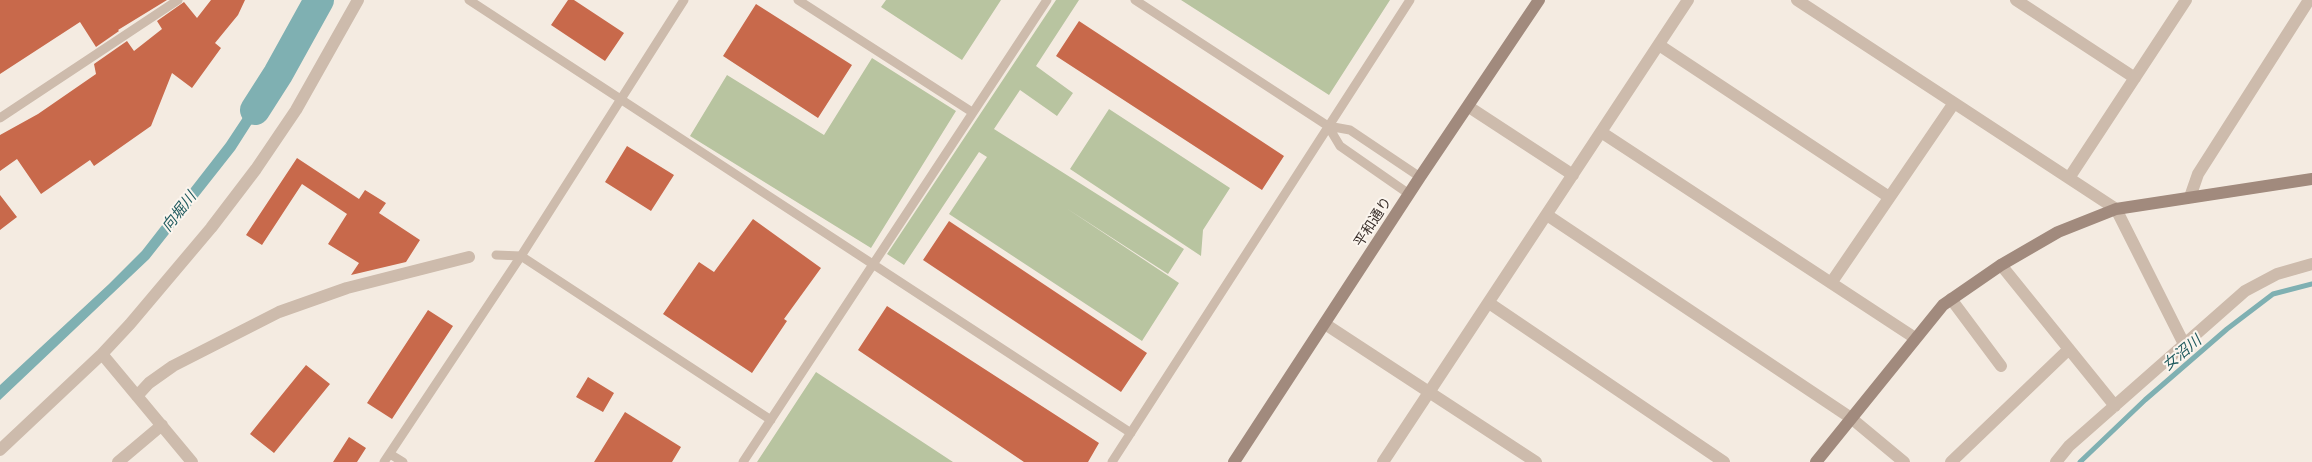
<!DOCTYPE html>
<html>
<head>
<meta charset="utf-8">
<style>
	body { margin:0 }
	canvas { display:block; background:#f4ebe1 }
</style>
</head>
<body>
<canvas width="2312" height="462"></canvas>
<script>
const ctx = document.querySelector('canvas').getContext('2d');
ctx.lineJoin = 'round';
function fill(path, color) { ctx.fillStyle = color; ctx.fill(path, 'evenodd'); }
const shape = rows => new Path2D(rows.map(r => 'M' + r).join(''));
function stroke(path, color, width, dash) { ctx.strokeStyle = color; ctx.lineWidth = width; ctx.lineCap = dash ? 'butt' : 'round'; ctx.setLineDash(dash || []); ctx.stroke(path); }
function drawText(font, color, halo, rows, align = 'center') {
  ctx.font = font + ' Mulish,"Noto Sans JP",sans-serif'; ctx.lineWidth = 4; ctx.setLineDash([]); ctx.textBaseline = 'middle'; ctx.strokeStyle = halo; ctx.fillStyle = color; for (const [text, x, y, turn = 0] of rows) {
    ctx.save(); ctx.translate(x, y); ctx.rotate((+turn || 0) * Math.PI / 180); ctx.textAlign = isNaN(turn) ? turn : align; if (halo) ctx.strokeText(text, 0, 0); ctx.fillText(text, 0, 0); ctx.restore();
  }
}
const green = shape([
	[886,0,1001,0,962,60,881,7],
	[1056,0,1079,0,1036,66,1073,93,1057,116,1020,90,994,129,1184,249,1168,274,1066,208,1179,283,1142,341,949,214,987,157,979,152,904,265,887,254],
	[1181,0,1390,0,1329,95],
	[872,58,956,111,871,248,690,136,727,75,824,135],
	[1109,109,1230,188,1203,230,1201,256,1070,169],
	[816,372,953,462,757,462]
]);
const water = shape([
	[273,72,281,78,235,150,149,259,0,400,0,385,109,284,142,251,226,143]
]);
const stream = shape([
	[2080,462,2145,400,2227,329,2273,294,2312,284]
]);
const river = shape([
	[255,110,278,74,319,0]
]);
const building = shape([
	[0,0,167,0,118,30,119,31,96,47,80,22,0,74],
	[211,0,245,0,238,15,215,43,221,48,192,88,172,73,151,126,94,166,90,160,41,194,17,159,0,171,0,135,38,114,96,74,94,64,127,41,134,51,162,29,157,21,184,2,197,18],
	[568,0,574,0,624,33,605,61,551,25],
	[756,4,852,65,818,118,723,56],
	[1079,21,1284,156,1262,190,1056,56],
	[627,146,674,175,651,211,605,182],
	[297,158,359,199,365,190,386,203,379,213,420,240,406,262,351,275,359,263,328,244,347,214,302,184,262,245,246,235],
	[0,195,17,217,0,230],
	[753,219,821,268,784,319,787,321,752,373,663,314,699,262,714,272],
	[949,221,1147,353,1121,392,923,260],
	[887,306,1099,443,1088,462,1024,462,858,350],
	[428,310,453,326,392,419,367,403],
	[306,365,330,384,274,453,250,434],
	[588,377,614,393,603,412,576,397],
	[625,412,681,447,672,462,594,462],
	[349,437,366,448,357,462,333,462]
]);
const lane = shape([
	[469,0,1131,433],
	[798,0,972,112],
	[1135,0,1328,126],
	[0,118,178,0],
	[1409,194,1340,146,1328,126,1350,130,1420,177],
	[496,255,521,256,771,420],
	[390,454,403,462],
	[384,462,521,256,684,0],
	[743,462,1047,0],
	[1112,462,1410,0]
]);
const street = shape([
	[1797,0,2116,209,2184,344],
	[2016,0,2135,78],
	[1659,45,1889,197],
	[1469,107,1573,175],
	[1601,132,1915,338],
	[2069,178,2186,0],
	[2190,197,2198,174,2309,0],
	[1547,215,1851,418,1904,462],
	[2001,265,2115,406],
	[1831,283,1954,103],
	[1951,299,2001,366],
	[1489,303,1724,462],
	[1325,324,1536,462],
	[102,354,192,462],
	[137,396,149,383,173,366,279,312,347,288,469,257],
	[0,450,102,354,130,324,211,228,256,169,296,110,358,0],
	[118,462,162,425],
	[1383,462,1688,0],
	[1951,462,2069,349],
	[2056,462,2069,446,2245,291,2277,274,2312,264]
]);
const secondary = shape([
	[1234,462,1420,177,1539,0],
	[1816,462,1943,305,2001,265,2058,232,2116,209,2312,179]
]);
const streetNames = [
	["平和通り",1373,222,-57]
];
const waterNames = [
	["向堀川",179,212,-52],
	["女沼川",2182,353,-40]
];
fill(green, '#b8c4a0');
fill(water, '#7fb0b2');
stroke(stream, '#7fb0b2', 5);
stroke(river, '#7fb0b2', 30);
fill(building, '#c8694b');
stroke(lane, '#cdbbac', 9);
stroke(street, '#cdbbac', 12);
stroke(secondary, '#a18a7d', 12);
drawText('14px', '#3b302b', '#fbf5ee', streetNames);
drawText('italic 15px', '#1f5a5e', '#fbf5ee', waterNames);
</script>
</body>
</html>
